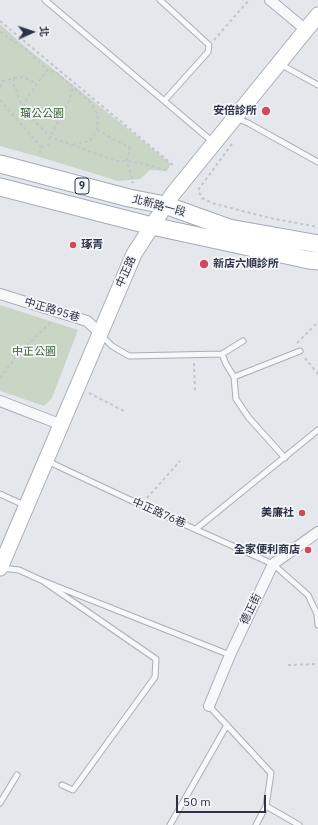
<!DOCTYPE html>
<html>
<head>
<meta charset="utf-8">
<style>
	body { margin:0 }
	#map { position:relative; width:318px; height:825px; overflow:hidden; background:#e4e7ec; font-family:"IBM Plex Sans","Noto Sans TC",sans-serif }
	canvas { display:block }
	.north { position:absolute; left:12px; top:12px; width:40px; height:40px; -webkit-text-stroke:3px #f4f6f9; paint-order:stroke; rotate:87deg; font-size:11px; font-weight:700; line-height:16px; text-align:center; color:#2b3445 }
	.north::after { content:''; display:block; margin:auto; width:14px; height:18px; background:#2b3445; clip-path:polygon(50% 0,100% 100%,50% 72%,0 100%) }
	.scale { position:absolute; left:176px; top:795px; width:90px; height:18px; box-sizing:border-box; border:2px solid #2b3445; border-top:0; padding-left:5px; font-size:12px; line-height:14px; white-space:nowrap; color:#2b3445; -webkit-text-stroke:3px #f4f6f9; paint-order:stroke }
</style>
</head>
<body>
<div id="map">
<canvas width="318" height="825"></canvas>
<div class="north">北</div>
<div class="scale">50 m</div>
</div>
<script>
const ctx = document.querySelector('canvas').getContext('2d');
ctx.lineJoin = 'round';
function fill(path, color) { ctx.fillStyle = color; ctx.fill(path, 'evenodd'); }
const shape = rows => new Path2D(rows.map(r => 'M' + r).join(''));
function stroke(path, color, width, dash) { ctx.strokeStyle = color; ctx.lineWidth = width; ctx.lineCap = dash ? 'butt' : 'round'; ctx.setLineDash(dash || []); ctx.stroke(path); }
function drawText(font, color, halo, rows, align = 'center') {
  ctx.font = font + ' "IBM Plex Sans","Noto Sans TC",sans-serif'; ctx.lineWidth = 3.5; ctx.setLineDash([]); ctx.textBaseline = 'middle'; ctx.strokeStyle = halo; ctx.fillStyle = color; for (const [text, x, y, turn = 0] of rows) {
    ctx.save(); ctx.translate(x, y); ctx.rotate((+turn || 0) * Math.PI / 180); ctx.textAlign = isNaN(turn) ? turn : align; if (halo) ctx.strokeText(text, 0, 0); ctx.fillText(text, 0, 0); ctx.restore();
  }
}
const green = shape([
	[0,24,23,45,128,129,171,164,167,171,150,170,140,179,118,181,43,158,0,146],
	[0,305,78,330,52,398,44,406,0,391]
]);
const path = shape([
	[0,21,173,165],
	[0,32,27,50,47,70],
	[214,40,249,0],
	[14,78,13,83,21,103,24,106],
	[0,87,3,81,14,78,22,77,34,82,37,85],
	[0,100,41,147,39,155],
	[97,130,130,148,127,161,133,183],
	[232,144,198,190,202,198,212,203,270,218,318,227],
	[73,145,90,141,97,130,98,115,91,103,57,73,47,70,25,101,24,106,25,111,50,137,116,161,127,161,144,164,169,171],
	[41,147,48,145,50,137,69,101,73,87],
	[297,343,318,322],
	[305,358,318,374],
	[194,363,195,391],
	[0,378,19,353,51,322],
	[89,393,124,411],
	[147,498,180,461],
	[288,665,318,664]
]);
const lane = shape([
	[45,0,214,143],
	[160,0,209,45,208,52,164,101],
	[280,64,318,85],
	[236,118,248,123,318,162],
	[102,336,112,346,129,356,222,354,243,341],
	[222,354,226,364,234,377,236,399,249,418,285,458],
	[234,377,300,351],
	[47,461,141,505,273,564,308,595,317,614,318,625],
	[0,494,24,505],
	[196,529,318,430],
	[1,568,19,570,43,581,230,655],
	[43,581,156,659,155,677,73,790,62,785],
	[209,706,271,773,266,806,299,825],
	[0,803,17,775],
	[170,825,227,725],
	[256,825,266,806]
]);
const street = shape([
	[270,0,306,30],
	[0,294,87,321,100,333],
	[0,401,62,425],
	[209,706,230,655,273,564,318,532]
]);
const secondary = shape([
	[0,568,134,254,172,195,318,15]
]);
const primary = shape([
	[0,164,129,198,165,205,229,228,318,244],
	[0,187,152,226,309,260,318,261]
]);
const markers = [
	[266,111,5,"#d1495b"],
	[73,245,4,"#d1495b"],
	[204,264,5,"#d1495b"],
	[302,513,4,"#d1495b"],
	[308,550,4,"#d1495b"]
];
const shields = [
	[82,186,14]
];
const shieldNames = [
	["9",82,186]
];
const poiNames = [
	["安倍診所",257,111],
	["琢青",81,245,"left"],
	["新店六順診所",213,264,"left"],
	["美廉社",294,513],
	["全家便利商店",300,550]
];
const parkNames = [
	["瑠公公園",42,114],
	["中正公園",34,352]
];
const streetNames = [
	["北新路一段",159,206,15],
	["中正路",126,272,-66],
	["中正路95巷",52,310,17],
	["中正路76巷",159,513,24],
	["德正街",251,609,-64]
];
fill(green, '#c9d6c5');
stroke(lane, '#a9aeb7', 7);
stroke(street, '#a9aeb7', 12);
stroke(secondary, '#a9aeb7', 17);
stroke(primary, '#a3abb8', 19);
stroke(path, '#c2c5cb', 2, [3, 3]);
stroke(lane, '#f7f8fa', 5);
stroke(street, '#f7f8fa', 10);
stroke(secondary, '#fff', 15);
stroke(primary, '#fff', 17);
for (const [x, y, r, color] of markers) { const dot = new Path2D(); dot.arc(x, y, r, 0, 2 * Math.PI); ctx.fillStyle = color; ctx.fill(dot); stroke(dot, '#f4f6f9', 1.5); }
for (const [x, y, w] of shields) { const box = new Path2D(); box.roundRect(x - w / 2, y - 8, w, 16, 3); ctx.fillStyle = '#f4f6f9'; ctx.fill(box); stroke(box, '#2b3445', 1); }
drawText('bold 10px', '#2b3445', null, shieldNames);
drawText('bold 11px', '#2b3445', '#f4f6f9', poiNames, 'right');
drawText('11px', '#3f6138', '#f4f6f9', parkNames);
drawText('11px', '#2b3445', '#f4f6f9', streetNames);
</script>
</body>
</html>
